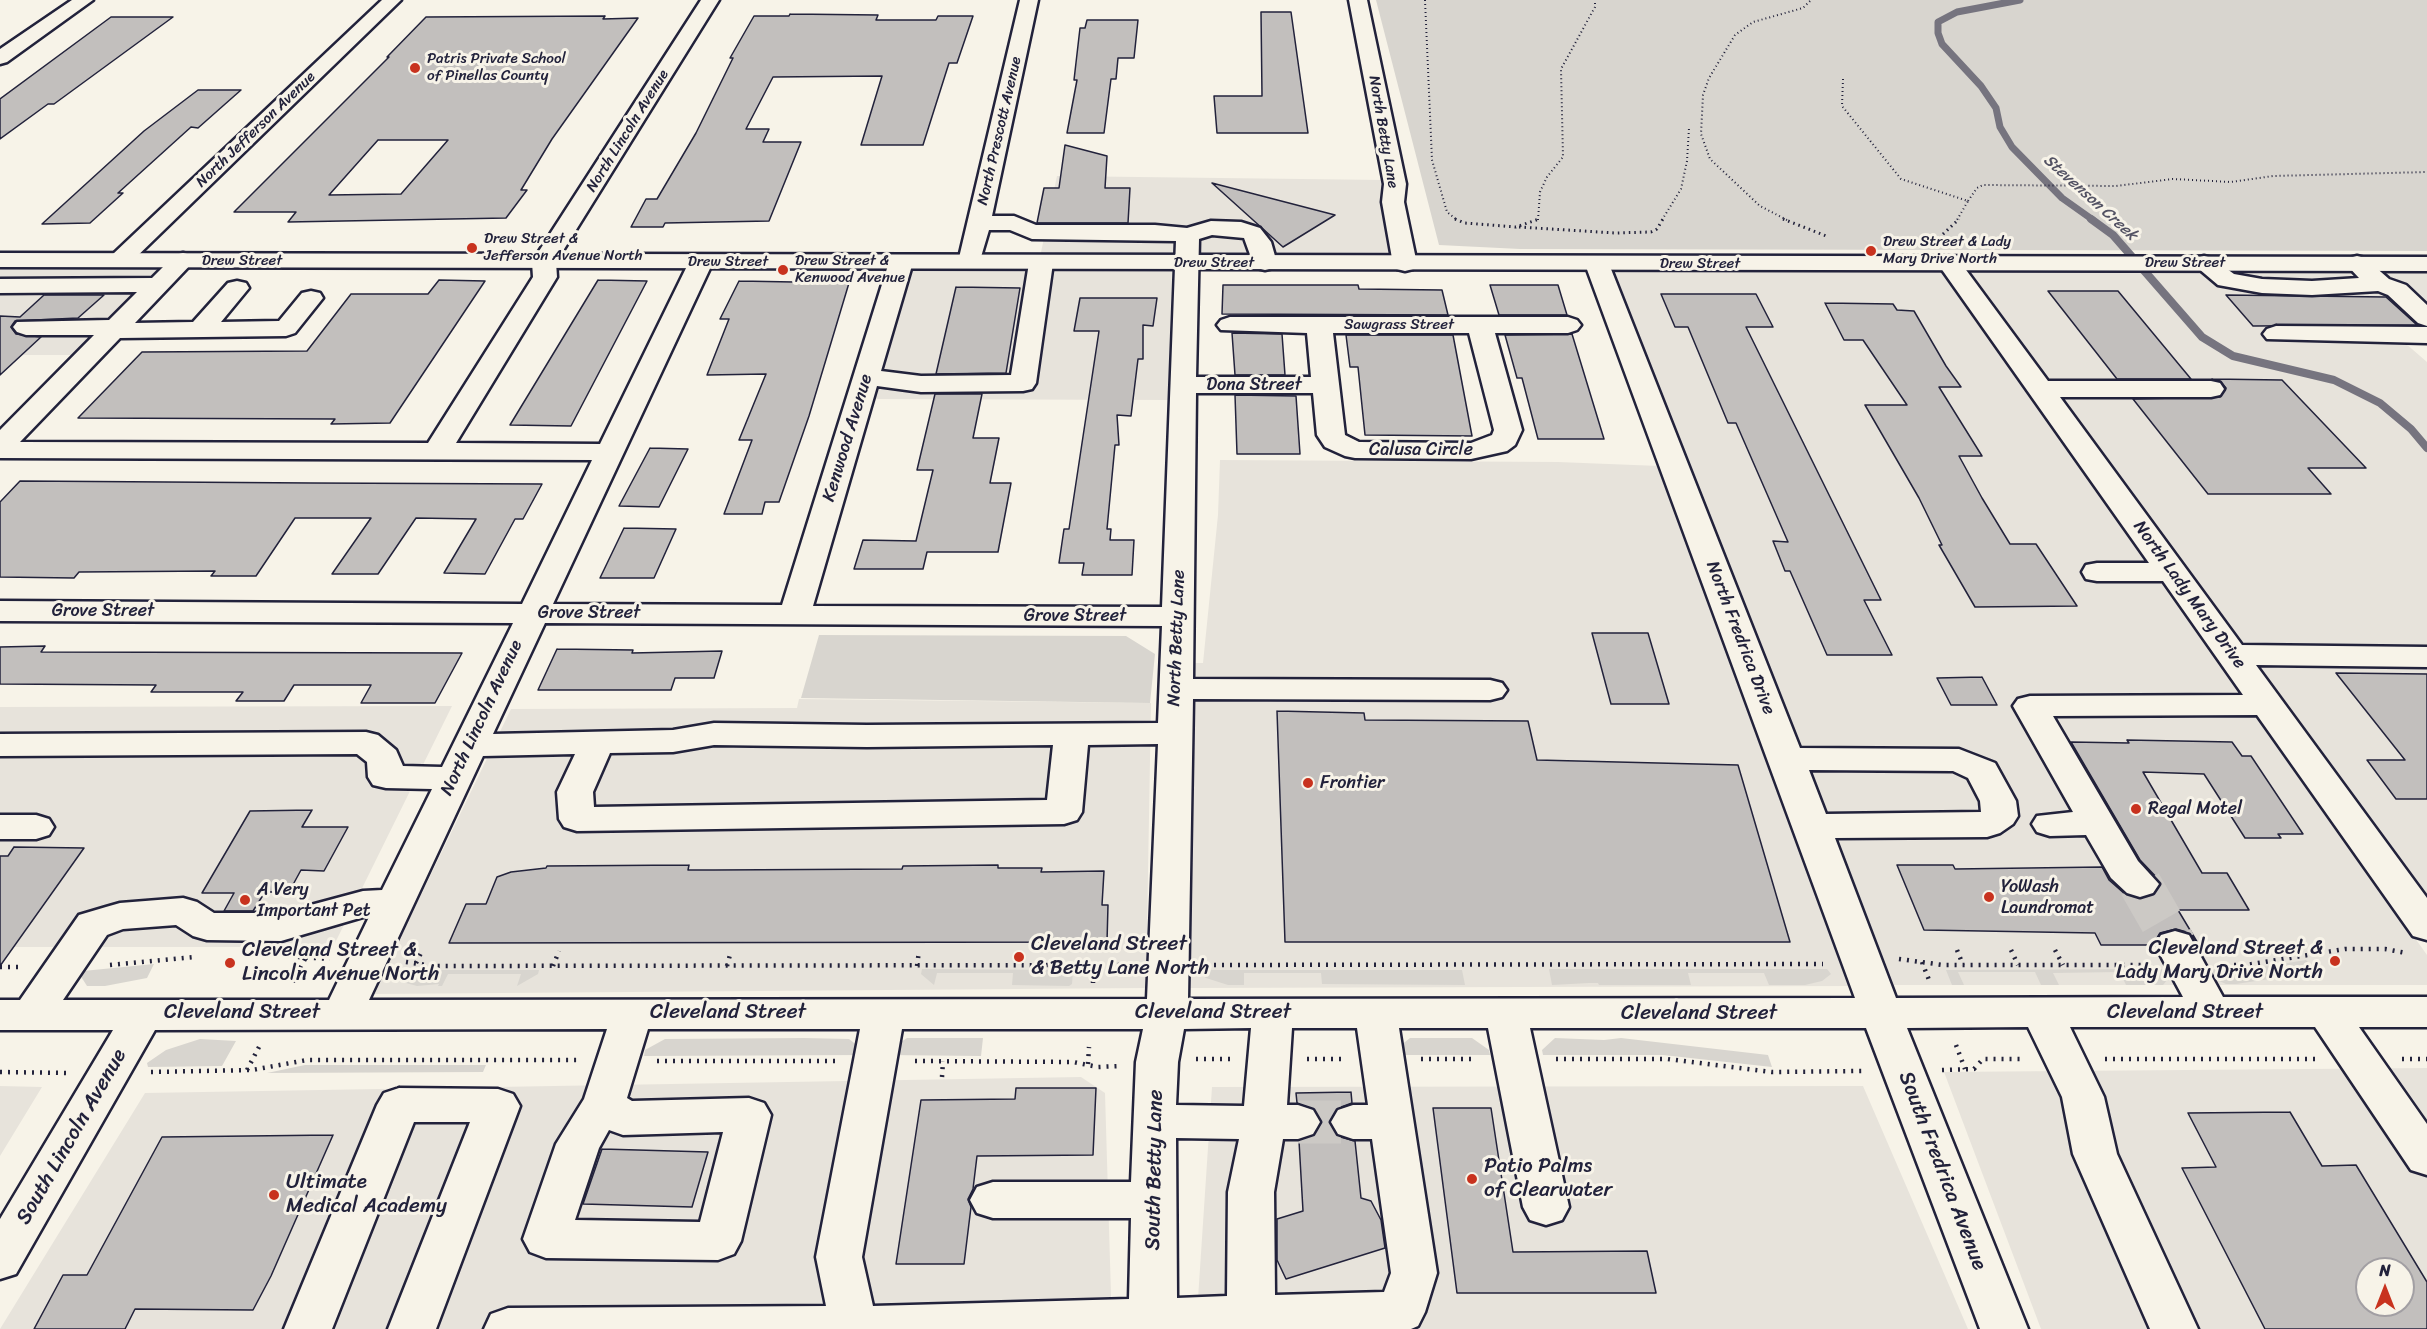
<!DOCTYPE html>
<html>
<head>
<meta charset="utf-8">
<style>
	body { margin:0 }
	#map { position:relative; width:2427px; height:1329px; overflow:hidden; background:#f7f3e8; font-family:Sriracha,sans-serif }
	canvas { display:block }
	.north { position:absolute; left:2355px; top:1257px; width:60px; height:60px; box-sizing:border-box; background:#f7f3e8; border:2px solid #a29fa3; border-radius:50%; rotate:0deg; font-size:16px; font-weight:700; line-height:24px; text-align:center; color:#22223b }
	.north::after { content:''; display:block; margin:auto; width:21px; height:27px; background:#c8321e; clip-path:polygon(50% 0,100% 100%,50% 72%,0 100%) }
</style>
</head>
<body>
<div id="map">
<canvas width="2427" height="1329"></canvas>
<div class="north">N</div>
</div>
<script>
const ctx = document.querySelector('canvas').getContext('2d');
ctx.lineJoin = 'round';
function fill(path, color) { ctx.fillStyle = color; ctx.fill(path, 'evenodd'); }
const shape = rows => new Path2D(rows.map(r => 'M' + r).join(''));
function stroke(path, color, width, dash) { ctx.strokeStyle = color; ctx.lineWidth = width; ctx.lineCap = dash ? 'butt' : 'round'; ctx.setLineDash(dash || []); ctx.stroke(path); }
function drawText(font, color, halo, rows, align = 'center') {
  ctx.font = font + ' Sriracha,sans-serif'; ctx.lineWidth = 6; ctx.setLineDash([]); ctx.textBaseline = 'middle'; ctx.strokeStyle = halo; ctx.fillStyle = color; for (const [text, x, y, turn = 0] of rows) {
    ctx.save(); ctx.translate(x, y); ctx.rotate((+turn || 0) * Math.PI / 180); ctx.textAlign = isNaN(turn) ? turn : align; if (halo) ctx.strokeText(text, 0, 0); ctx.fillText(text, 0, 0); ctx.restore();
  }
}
const built = shape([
	[1057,176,1383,180,1381,202,1391,257,1040,257],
	[0,266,164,267,75,355,0,355],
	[912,269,1172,269,1168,400,875,399],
	[2056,269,2427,270,2427,342,2405,343,2427,362,2427,897,1967,270],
	[1612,270,1941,271,2427,955,2427,985,1894,985],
	[1220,460,1558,462,1659,466,1851,986,1190,988,1194,663,1203,663,1218,515],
	[799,699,1151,703,1146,988,373,994,511,709,797,708],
	[452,706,333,947,0,947,0,707],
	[2427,1068,2427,1329,2041,1329,1944,1072],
	[2367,1269,2403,1269,2403,1305,2367,1305],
	[1081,1077,1105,1093,1112,1329,0,1329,145,1093],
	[0,1086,42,1087,0,1156],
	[1863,1086,1968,1329,1196,1329,1212,1087]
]);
const green = shape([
	[1376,0,2427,0,2427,251,1520,249,1439,245],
	[819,635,1126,636,1155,654,1150,703,801,698],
	[2306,960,2317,972,2236,984,2226,984,2204,974,2201,969,2250,969],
	[154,964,147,978,105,986,87,986,80,975,83,971],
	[922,969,1071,970,1073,971,1072,984,1069,986,1012,985,1013,973,937,973,934,985,921,974],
	[1549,969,1827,969,1831,974,1822,981,1805,985,1769,985,1764,973,1688,973,1691,985,1599,985,1598,983,1589,983,1552,985],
	[2169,969,2172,974,2163,985,2126,985,2120,972,2053,973,2059,985,2041,985,2035,972,1958,972,1964,985,1952,985,1946,970],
	[398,970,539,970,538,974,517,986,521,974,448,974,442,986,438,986,439,984,417,986,406,983,395,975],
	[1201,970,1462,970,1465,985,1322,984,1321,973,1244,973,1244,985,1228,985,1206,978,1199,973],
	[804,1038,849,1039,863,1050,862,1055,644,1056,645,1050,665,1039],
	[907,1038,983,1038,981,1056,888,1055,889,1050],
	[1410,1038,1472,1038,1489,1050,1490,1055,1396,1055,1395,1050],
	[1555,1038,1604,1040,1621,1038,1768,1055,1772,1067,1663,1055,1543,1055,1542,1050],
	[200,1039,236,1041,222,1066,148,1067,147,1063,166,1050],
	[305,1065,486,1065,483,1072,267,1073]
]);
const streamFar1 = shape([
	[2020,0,1957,12,1938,22,1938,33,1942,44,1981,86,1996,108,2000,127,2012,147,2062,198,2093,220]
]);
const stream = shape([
	[2091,219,2113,235,2202,337,2233,356,2334,380,2380,403,2411,429,2427,448]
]);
const building = shape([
	[1261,12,1291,12,1308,133,1217,133,1214,96,1262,96,1261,12],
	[790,14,878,15,876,20,936,20,938,16,973,16,957,63,949,63,923,145,861,145,882,76,773,77,746,129,769,129,763,142,801,142,769,221,665,223,663,227,631,227,646,199,657,199,696,133,733,58,730,58,754,16,789,16,790,14],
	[605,16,603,19,638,18,552,139,521,190,527,190,506,218,288,222,296,212,234,212,389,57,387,57,426,17,605,16],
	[378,140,448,140,401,194,329,195,378,140],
	[111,17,173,17,54,104,48,104,0,139,0,99,111,17],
	[1087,20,1138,20,1134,58,1118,58,1116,79,1111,79,1104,133,1067,133,1077,80,1074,80,1080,28,1085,28,1087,20],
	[198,90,241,90,198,128,191,127,118,193,123,193,90,223,42,224,144,131,198,90],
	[1065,145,1107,156,1105,188,1130,188,1128,223,1037,223,1044,188,1059,188,1065,145],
	[1212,183,1335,215,1283,247,1212,183],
	[439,280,485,281,390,423,331,424,335,419,78,418,142,352,307,351,351,294,428,294,439,280],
	[598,280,647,281,571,426,510,425,598,280],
	[739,281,849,283,809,416,779,502,765,502,762,514,724,514,752,440,739,440,766,374,707,375,729,319,720,319,739,281],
	[1223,285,1358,285,1359,289,1442,290,1448,315,1222,314,1223,285],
	[1490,285,1558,285,1567,315,1499,315,1490,285],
	[956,287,1020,288,1006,373,936,374,956,287],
	[2048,291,2118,291,2191,379,2117,379,2048,291],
	[1661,294,1756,294,1773,327,1746,327,1881,600,1864,600,1892,655,1827,655,1790,571,1785,571,1773,541,1788,542,1736,423,1728,423,1688,327,1675,327,1661,294],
	[44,295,104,295,78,318,15,321,11,327,16,334,41,337,0,375,0,316,20,317,44,295],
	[2226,295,2386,297,2417,325,2253,326,2226,295],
	[1080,298,1157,298,1153,326,1143,325,1143,359,1138,359,1131,416,1117,415,1119,445,1115,445,1107,529,1111,529,1110,540,1134,540,1132,575,1082,575,1084,563,1059,563,1064,529,1069,529,1099,331,1074,331,1080,298],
	[1825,303,1893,304,1897,310,1914,311,1946,366,1961,387,1939,387,1982,456,1959,456,1982,498,2010,544,2036,544,2077,606,1975,607,1939,545,1942,545,1919,498,1865,405,1907,405,1863,340,1844,340,1825,303],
	[1232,333,1282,334,1285,375,1235,375,1232,333],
	[1572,334,1604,439,1538,439,1522,378,1517,378,1505,335,1572,334],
	[1346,335,1453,335,1472,436,1365,435,1358,367,1350,367,1346,335],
	[2212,379,2282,380,2366,468,2308,468,2331,494,2208,494,2133,399,2220,397,2226,388,2220,381,2212,379],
	[935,394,982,394,973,438,999,438,990,483,1011,483,998,552,927,552,923,569,854,569,863,540,916,541,933,470,917,470,935,394],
	[1235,395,1296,396,1300,454,1237,454,1235,395],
	[650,448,688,449,659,507,619,506,650,448],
	[20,481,312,483,542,484,523,519,515,519,485,574,444,573,476,519,416,518,378,574,332,574,371,518,295,518,256,576,211,576,215,571,79,572,74,578,0,577,0,502,20,481],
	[624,528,676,529,654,578,600,578,624,528],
	[1592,633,1648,633,1669,704,1611,704,1592,633],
	[45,646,41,652,462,653,435,703,361,703,371,685,294,685,284,701,236,701,243,692,151,692,156,685,0,684,0,647,45,646],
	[557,649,633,650,632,653,722,651,714,678,675,678,671,690,538,690,557,649],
	[2336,673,2427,674,2427,799,2396,799,2367,760,2405,760,2336,673],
	[1982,677,1997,705,1951,705,1937,678,1982,677],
	[1277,711,1364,713,1365,720,1528,721,1537,760,1738,765,1790,942,1285,942,1277,711],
	[2127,740,2232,742,2242,756,2251,756,2303,834,2278,834,2281,838,2245,838,2204,774,2143,772,2202,873,2227,873,2249,910,2178,910,2199,945,2190,933,2176,929,2160,933,2153,945,2101,945,2095,933,1924,930,1897,865,1953,865,1955,869,2102,867,2109,880,2126,895,2141,899,2155,894,2161,882,2140,860,2071,742,2129,743,2127,740],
	[312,810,302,827,348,827,324,871,301,870,289,892,265,892,253,911,224,911,234,893,202,893,250,811,312,810],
	[14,847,84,848,0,966,0,856,8,856,14,847],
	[689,865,688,870,714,870,902,869,903,866,998,865,998,868,1042,868,1041,872,1104,871,1102,905,1108,905,1107,942,449,943,466,904,486,904,497,877,511,872,546,868,547,866,689,865],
	[1016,1088,1096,1088,1093,1155,977,1156,973,1189,968,1199,971,1207,964,1264,896,1264,921,1100,1015,1099,1016,1088],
	[1351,1092,1352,1103,1336,1109,1329,1123,1337,1136,1355,1141,1361,1198,1371,1201,1381,1220,1385,1248,1286,1279,1277,1260,1277,1219,1303,1211,1299,1141,1314,1136,1322,1123,1315,1109,1297,1103,1296,1093,1351,1092],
	[1433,1108,1491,1108,1513,1252,1647,1251,1656,1293,1457,1293,1433,1108],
	[2290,1112,2322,1166,2356,1165,2427,1282,2427,1329,2265,1329,2182,1168,2216,1167,2188,1113,2290,1112],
	[2367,1269,2403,1269,2403,1305,2367,1305,2367,1269],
	[333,1135,271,1276,253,1310,135,1309,125,1329,34,1329,63,1275,87,1275,162,1137,333,1135],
	[602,1149,708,1152,692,1207,583,1204,602,1149]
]);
const minorTunnel = shape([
	[2140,884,2175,945],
	[1298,1122,1353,1122]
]);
const pathFar2 = shape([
	[1425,0,1432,160,1447,212,1457,220],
	[1843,79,1842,106,1901,179,1968,201,1957,220],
	[1968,201,1977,188,1983,185,2116,186,2173,179,2231,182,2273,176,2427,172],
	[1538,220,1540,192,1547,177,1563,157,1561,69,1595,7,1595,0],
	[1662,220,1681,189,1687,161,1689,128],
	[1787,220,1760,206,1710,159,1701,134,1703,95,1709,78,1735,35,1753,22,1803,8,1811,0]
]);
const pathFar1 = shape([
	[1455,219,1465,223,1516,227,1539,219],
	[1783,219,1829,237],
	[1519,227,1615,233,1651,232,1657,229,1663,219],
	[1939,238,1959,219]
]);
const path = shape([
	[1957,950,1963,965],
	[2011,950,2018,965],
	[2055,950,2063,965],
	[298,957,330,959],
	[1899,959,1943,965,2146,965],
	[406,962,433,966,1133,965],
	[1922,962,1929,980],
	[416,963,422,951],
	[110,965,195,957],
	[1206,965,1823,964],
	[2226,965,2246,965,2345,949,2385,949,2406,953],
	[553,966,559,951],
	[727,966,731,951],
	[917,966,919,951],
	[0,967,21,967],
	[293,982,306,957],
	[1093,983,1094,965],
	[1956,1045,1965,1069],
	[1196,1059,1230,1059],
	[1307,1059,1344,1059],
	[1421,1059,1476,1059],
	[1556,1059,1667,1059,1772,1072,1862,1071],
	[2105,1059,2317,1059],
	[2402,1059,2427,1059],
	[657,1061,835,1061],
	[915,1061,1073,1062,1098,1067,1120,1066],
	[1088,1064,1089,1047],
	[247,1070,259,1047],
	[1942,1070,1974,1069,1983,1059,2023,1059],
	[0,1072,68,1073],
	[151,1072,252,1070,307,1060,577,1060],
	[942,1077,943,1061]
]);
const minor = shape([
	[72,0,93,0,7,62,0,64,0,49,72,0],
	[382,0,401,0,128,265,112,265,108,260,112,255,382,0],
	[701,0,719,0,556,262,557,277,456,443,600,444,689,262,693,257,709,257,713,262,553,604,782,605,889,262,893,257,901,255,909,257,913,262,881,371,921,376,1011,375,1029,263,1033,258,1041,256,1049,258,1053,263,1036,383,1032,389,1023,391,921,392,877,386,813,606,1162,607,1176,241,1032,239,1010,230,989,230,978,267,962,267,958,262,1020,0,1038,0,992,216,1014,216,1036,225,1155,225,1187,228,1211,221,1241,222,1260,228,1271,242,1277,263,1273,268,1265,270,1257,268,1253,263,1244,238,1212,235,1199,239,1196,377,1311,377,1307,333,1221,330,1217,325,1221,320,1230,317,1568,317,1577,320,1581,325,1577,330,1568,333,1495,333,1522,430,1515,445,1507,451,1471,459,1355,458,1345,456,1325,447,1317,435,1313,393,1196,393,1193,679,1490,680,1502,683,1507,690,1502,697,1490,700,1193,699,1188,999,1855,998,1585,264,1589,259,1597,257,1605,259,1609,264,1800,748,1959,749,1995,763,2016,801,2018,816,2013,824,2000,833,1987,837,1835,838,1896,998,2183,997,2155,945,2161,935,2175,931,2189,935,2223,997,2427,997,2427,1027,2359,1027,2427,1124,2427,1175,2411,1170,2315,1027,2070,1027,2104,1097,2117,1154,2198,1329,2150,1329,2073,1154,2062,1097,2028,1027,1907,1028,2028,1329,1980,1329,1866,1028,1530,1028,1569,1207,1562,1220,1546,1225,1530,1220,1523,1207,1488,1028,1399,1028,1437,1273,1425,1312,1418,1326,1411,1329,484,1329,491,1314,508,1308,826,1306,816,1257,860,1029,648,1029,627,1098,632,1101,749,1098,764,1103,771,1115,741,1241,734,1254,718,1260,546,1258,530,1252,523,1239,556,1144,584,1099,607,1029,155,1030,16,1274,0,1279,0,1219,113,1030,0,1030,0,1000,20,1000,79,915,106,907,120,903,183,898,197,902,214,913,281,913,363,891,382,890,432,789,386,788,373,785,368,777,367,762,357,754,0,756,0,734,366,732,378,735,396,750,403,766,442,767,513,623,0,621,0,601,522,604,592,460,0,458,0,430,94,335,26,335,17,332,13,327,17,322,109,320,137,292,0,293,0,279,152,278,175,255,183,253,191,255,195,260,135,323,193,322,228,283,237,281,246,283,249,288,221,322,279,321,302,293,311,291,320,293,323,298,295,333,286,336,120,338,20,442,428,443,533,277,532,262,701,0],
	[1333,333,1469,333,1494,430,1492,435,1471,443,1359,442,1345,435,1333,333],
	[545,623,1162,626,1158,723,867,725,714,723,673,730,493,734,545,623],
	[1158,744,1147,999,369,1000,483,756,575,754,557,792,559,819,564,827,577,831,1064,824,1077,820,1082,812,1088,745,1158,744],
	[714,745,867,747,1053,745,1047,800,594,807,593,792,610,753,673,752,714,745],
	[1809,770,1953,771,1968,778,1980,801,1981,812,1826,814,1809,770],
	[363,917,369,917,329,1000,63,1000,107,935,123,929,176,925,193,936,207,940,281,941,363,917],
	[1251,1028,1244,1106,1176,1105,1178,1062,1184,1029,1251,1028],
	[1292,1028,1357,1028,1368,1105,1353,1105,1338,1110,1331,1122,1338,1134,1353,1139,1372,1139,1391,1273,1384,1292,1275,1295,1274,1192,1283,1139,1298,1139,1313,1134,1320,1122,1313,1110,1298,1105,1287,1105,1292,1028],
	[902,1029,1143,1029,1136,1062,1131,1182,993,1182,977,1187,970,1200,977,1213,993,1218,1131,1218,1129,1299,873,1306,862,1257,902,1029],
	[609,1130,623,1135,723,1132,700,1222,575,1220,599,1148,609,1130],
	[1176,1138,1239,1139,1228,1192,1227,1296,1177,1298,1176,1138],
	[1349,0,1367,0,1406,184,1404,202,1417,264,1413,269,1405,271,1397,269,1393,264,1382,202,1384,184,1349,0],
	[2204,256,2212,258,2234,274,2262,279,2312,281,2359,278,2345,263,2349,258,2357,256,2365,258,2389,279,2406,285,2427,305,2427,326,2418,323,2388,295,2378,291,2312,295,2262,293,2218,285,2192,263,2196,258,2204,256],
	[1950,257,1958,259,2048,381,2211,381,2220,383,2224,389,2220,395,2211,397,2060,397,2242,645,2427,647,2427,667,2256,665,2427,898,2427,940,2413,936,2257,715,2053,716,2138,861,2159,884,2153,893,2140,897,2127,893,2111,878,2086,835,2050,836,2037,832,2032,824,2037,816,2073,812,2013,706,2018,699,2030,696,2243,695,2163,581,2097,581,2086,579,2082,572,2086,565,2097,563,2149,563,1938,264,1942,259,1950,257],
	[2276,326,2427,327,2427,343,2267,339,2263,334,2267,329,2276,326],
	[0,815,36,815,49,819,54,827,49,835,36,839,0,839,0,815],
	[399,1088,498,1089,513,1094,520,1106,436,1329,388,1329,470,1122,414,1122,332,1329,284,1329,377,1105,384,1093,399,1088]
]);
const major = shape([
	[0,253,2427,257,2427,271,0,267,0,253]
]);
const markers = [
	[415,68,6,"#c8321e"],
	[472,248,6,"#c8321e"],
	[1871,251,6,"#c8321e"],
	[783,270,6,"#c8321e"],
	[1308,783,6,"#c8321e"],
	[2136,809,6,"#c8321e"],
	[1989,897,6,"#c8321e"],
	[245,900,6,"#c8321e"],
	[1019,957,6,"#c8321e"],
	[2335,961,6,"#c8321e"],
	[230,963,6,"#c8321e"],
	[1472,1179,6,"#c8321e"],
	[274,1195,6,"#c8321e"]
];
const farPoinames = [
	["Patris Private School",427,59],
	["of Pinellas County",427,76],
	["Drew Street &",484,239],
	["Jefferson Avenue North",484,256],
	["Drew Street & Lady",1883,242],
	["Mary Drive North",1883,259],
	["Drew Street &",795,261],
	["Kenwood Avenue",795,278]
];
const farStreetnames = [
	["North Jefferson Avenue",256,130,-44],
	["North Lincoln Avenue",628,131,-58],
	["North Prescott Avenue",1000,131,-77],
	["North Betty Lane",1383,132,80],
	["Drew Street",242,261],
	["Drew Street",728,262],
	["Drew Street",1214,263],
	["Drew Street",2185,263],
	["Drew Street",1700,264],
	["Sawgrass Street",1399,325]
];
const farWaternames = [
	["Stevenson Creek",2090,198,42]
];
const streetNames = [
	["Dona Street",1254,385],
	["Kenwood Avenue",848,438,-73],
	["Calusa Circle",1421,450],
	["North Lady Mary Drive",2189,595,54],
	["Grove Street",103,611],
	["Grove Street",589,613],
	["Grove Street",1075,616],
	["North Betty Lane",1177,638,-88],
	["North Fredrica Drive",1740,638,69],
	["North Lincoln Avenue",482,718,-65]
];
const poiNames = [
	["Frontier",1320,783],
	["Regal Motel",2148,809],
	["YoWash",2001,887],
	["Laundromat",2001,908],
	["A Very",257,890],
	["Important Pet",257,911]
];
const nearPoinames = [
	["Cleveland Street",1031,945],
	["& Betty Lane North",1031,969],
	["Cleveland Street &",2323,949,"right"],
	["Lady Mary Drive North",2323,973,"right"],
	["Cleveland Street &",242,951],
	["Lincoln Avenue North",242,975],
	["Patio Palms",1484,1167],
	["of Clearwater",1484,1191],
	["Ultimate",286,1183],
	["Medical Academy",286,1207]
];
const nearStreetnames = [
	["Cleveland Street",242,1013],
	["Cleveland Street",728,1013],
	["Cleveland Street",1213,1013],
	["Cleveland Street",2185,1013],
	["Cleveland Street",1699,1014],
	["South Lincoln Avenue",72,1137,-60],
	["South Betty Lane",1155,1170,-89],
	["South Fredrica Avenue",1942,1171,69]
];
fill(built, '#e7e3db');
fill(green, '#d8d5cf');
stroke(streamFar1, '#76747f', 7);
stroke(stream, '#76747f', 8);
fill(building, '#c2bfbd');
stroke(building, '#22223b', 1.5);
stroke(minorTunnel, '#ccc9c5', 43, [43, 21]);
stroke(minor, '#22223b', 5);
stroke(major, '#22223b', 5);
stroke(pathFar2, '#22223b', 2, [1, 3]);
stroke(pathFar1, '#22223b', 3, [1.5, 4]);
stroke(path, '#22223b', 4.5, [2, 6]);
fill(minor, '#f7f3e8');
fill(major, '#f7f3e8');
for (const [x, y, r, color] of markers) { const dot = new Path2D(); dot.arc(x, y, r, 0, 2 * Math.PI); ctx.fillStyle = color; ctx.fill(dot); stroke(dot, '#f7f3e8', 2); }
drawText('15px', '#22223b', '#f7f3e8', farPoinames, 'left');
drawText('15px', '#22223b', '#f7f3e8', farStreetnames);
drawText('italic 16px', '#535263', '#f7f3e8', farWaternames);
drawText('18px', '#22223b', '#f7f3e8', streetNames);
drawText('18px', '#22223b', '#f7f3e8', poiNames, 'left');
drawText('21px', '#22223b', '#f7f3e8', nearPoinames, 'left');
drawText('21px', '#22223b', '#f7f3e8', nearStreetnames);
</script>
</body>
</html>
